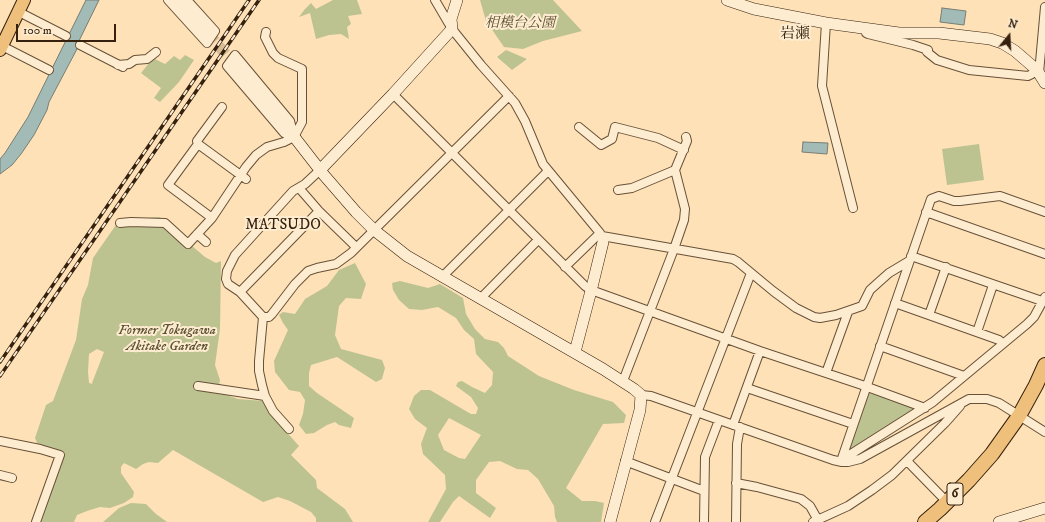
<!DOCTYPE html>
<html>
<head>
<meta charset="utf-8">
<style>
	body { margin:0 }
	#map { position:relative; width:1045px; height:522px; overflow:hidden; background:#fee1b6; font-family:"IM FELL DW Pica",serif }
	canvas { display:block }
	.north { position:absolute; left:989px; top:16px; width:40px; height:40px; -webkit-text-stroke:3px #feecd0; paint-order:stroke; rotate:18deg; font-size:11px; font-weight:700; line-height:16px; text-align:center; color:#35210e }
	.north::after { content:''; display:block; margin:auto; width:14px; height:18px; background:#35210e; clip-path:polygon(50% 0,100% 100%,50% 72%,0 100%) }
	.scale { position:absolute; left:16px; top:24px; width:100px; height:18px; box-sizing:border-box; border:2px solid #35210e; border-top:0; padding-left:5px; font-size:12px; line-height:14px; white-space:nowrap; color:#35210e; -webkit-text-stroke:3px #feecd0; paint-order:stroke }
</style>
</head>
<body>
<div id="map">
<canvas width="1045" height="522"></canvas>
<div class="north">N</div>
<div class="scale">100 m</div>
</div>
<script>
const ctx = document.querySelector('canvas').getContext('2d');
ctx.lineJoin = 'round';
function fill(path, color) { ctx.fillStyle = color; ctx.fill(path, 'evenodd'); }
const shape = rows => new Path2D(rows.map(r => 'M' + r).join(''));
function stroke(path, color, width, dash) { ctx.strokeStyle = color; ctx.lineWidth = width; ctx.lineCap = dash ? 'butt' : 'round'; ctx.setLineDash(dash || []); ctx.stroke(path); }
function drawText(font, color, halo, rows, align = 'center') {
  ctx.font = font + ' "IM FELL DW Pica","Noto Serif JP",serif'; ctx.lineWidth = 4; ctx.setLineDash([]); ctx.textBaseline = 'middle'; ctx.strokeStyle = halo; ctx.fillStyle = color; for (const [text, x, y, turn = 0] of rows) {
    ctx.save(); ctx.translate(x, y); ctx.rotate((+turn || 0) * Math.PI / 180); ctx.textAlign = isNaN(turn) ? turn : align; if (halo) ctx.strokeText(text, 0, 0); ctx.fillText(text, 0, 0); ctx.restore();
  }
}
const green = shape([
	[333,0,357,0,362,14,348,16,351,24,347,27,349,39,341,34,329,35,316,39,310,13,299,17,305,9,311,3,316,9],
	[480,0,553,0,582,31,543,41,523,49,504,47,486,21],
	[506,50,527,59,512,70,497,57],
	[185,55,194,60,179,82,160,102,154,98,161,88,141,73,153,58,165,64,174,56,180,60],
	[979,144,984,180,947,185,942,149],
	[159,217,171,222,181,232,189,245,191,245,205,257,216,263,221,261,220,329,215,365,220,380,218,392,238,399,264,401,268,411,299,446,291,455,316,480,317,488,345,509,353,522,316,522,316,518,311,512,290,501,278,497,263,502,173,450,158,463,149,462,143,464,136,469,124,463,121,467,121,473,134,492,133,497,124,503,110,508,100,507,87,511,77,515,74,522,33,522,55,457,54,452,37,443,35,438,46,405,53,401,76,340,82,299,88,285,93,258,118,222,123,220],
	[97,349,104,352,92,383,93,384,89,383,88,372,89,354],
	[355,263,366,284,361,299,346,298,339,306,335,335,341,349,382,360,385,368,382,379,376,382,337,357,311,365,309,373,309,386,317,393,354,418,351,428,339,425,335,422,327,425,314,433,306,434,299,425,303,414,305,400,300,392,289,390,275,372,274,361,288,330,283,323,279,315,283,312,295,314,305,299,327,286,339,270],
	[400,281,428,288,440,284,463,298,466,314,475,329,485,339,498,342,504,348,508,356,539,376,574,390,613,402,626,415,624,423,603,424,566,488,582,501,595,501,604,503,601,522,557,522,555,517,554,506,538,479,528,470,517,469,500,461,489,462,476,480,476,493,496,508,490,518,459,496,453,502,440,522,428,522,446,489,445,475,423,454,421,444,427,428,415,419,409,409,414,396,421,390,430,390,471,414,476,414,478,408,471,397,456,386,458,382,462,381,472,387,485,393,492,385,493,372,476,354,474,339,464,330,456,318,438,307,422,310,409,309,399,300,393,290,392,283],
	[449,418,481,435,465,459,459,458,444,450,438,435],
	[869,393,917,409,849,450],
	[131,503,146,504,156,514,167,522,103,522,119,508]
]);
const water = shape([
	[86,0,99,0,77,45,77,49,49,102,47,110,34,135,21,154,12,165,0,174,0,159,5,153,28,117,86,0],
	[942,8,966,11,964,25,940,22,942,8],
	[803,142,828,143,827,154,802,152,803,142]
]);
const secondaryTunnel = shape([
	[208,33,233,63]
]);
const street = shape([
	[168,0,207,43,215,31,187,0],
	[435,0,452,29,481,65,515,103,525,121,543,164,600,233,603,241],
	[19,12,66,36],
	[826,23,822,86,853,208],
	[866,29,866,33,868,34,913,45,928,50],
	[80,45,123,67],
	[2,46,49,70],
	[927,52,937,60,969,70,1028,76,1032,74,1037,70],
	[235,55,290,121,294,137,284,133,227,66,235,55],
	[118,65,129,64,135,60,147,59,156,52],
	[1039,73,1045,7],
	[393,94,585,286,591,290,760,351,862,385,925,408],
	[222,107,197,141,198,144,246,179],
	[579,127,601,145,612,139,615,127,658,138,684,150],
	[198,144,168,185,212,218],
	[675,170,687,141,686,137],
	[299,188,319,211,356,247],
	[618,190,632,188,675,170,685,209,684,220,674,249,623,381],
	[926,212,1045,254],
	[120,223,131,222,165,223,188,244,212,218,246,167,256,155,267,147,284,142,294,137,302,122,302,69,278,58,273,53,265,37,266,32],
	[197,234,206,242],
	[602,236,733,259,738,262,773,291,796,308,814,317,820,318,836,315,862,306,870,290,880,281,889,273,909,261],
	[911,256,1042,301],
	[565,267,600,233],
	[442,277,548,171],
	[240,292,319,211],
	[480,299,538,240],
	[895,303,999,340,1003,344],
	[929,315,946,267],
	[263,317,269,317,272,314,295,284,308,271,317,268,336,264,351,253,509,96],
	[977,332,993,285],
	[880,346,964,376],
	[826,373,848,312],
	[198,386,265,396],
	[747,388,853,424],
	[641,395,651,396,833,460,842,462,848,462,860,459,969,399,987,399,999,403,1045,432],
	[733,425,760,351],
	[289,429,273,411,265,396,262,385,259,371,259,361,263,317,240,292,228,284,226,279,227,271,235,255,293,191,305,184,320,170],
	[0,441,40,449,60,455,36,522],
	[625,461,704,491],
	[840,461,933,402,1027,324,1034,317,1045,297],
	[841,461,931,199,939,196,954,201,960,201,1000,196,1045,212],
	[907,461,947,502],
	[0,475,12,478],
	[736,483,757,487,801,499,810,506,819,522],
	[655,522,751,273],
	[704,522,705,457,719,420],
	[736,522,737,444,740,427],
	[813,522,848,506,872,490,892,475,945,423,960,406]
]);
const secondary = shape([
	[178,0,208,33],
	[727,0,754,9,826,23,899,33,939,33,990,39,1002,43,1015,51,1037,70,1045,83],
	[233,63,285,125,323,174,356,212,374,230,407,256,603,369,634,389,641,395,640,410,610,522],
	[320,170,393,94,452,29,451,19,457,0],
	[574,352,576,348,592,287,603,242],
	[999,522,1045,508]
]);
const primary = shape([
	[0,50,24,0]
]);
const highway = shape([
	[925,522,940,509,969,480,992,454,1019,416,1036,385,1045,365]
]);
const rail = shape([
	[0,362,249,0],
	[0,376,259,0]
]);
const shields = [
	[955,494,16]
];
const shieldNames = [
	["6",955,494]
];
const parkNames = [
	["相模台公園",520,24],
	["Former Tokugawa",167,331],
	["Akitake Garden",167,347]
];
const neighbourhoodNames = [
	["岩瀬",795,35],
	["MATSUDO",283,226]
];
fill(green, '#bcc391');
fill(water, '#a3bbb7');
stroke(water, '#777d73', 1);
stroke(secondaryTunnel, '#d6bb94', 11, [11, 5.5]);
stroke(street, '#675138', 10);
stroke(secondary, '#35210e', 12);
stroke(primary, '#35210e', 14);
stroke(highway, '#35210e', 16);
stroke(street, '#feecd0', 8);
stroke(secondary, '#feecd0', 11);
stroke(primary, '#efc07b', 12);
stroke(highway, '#efc07b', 14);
stroke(rail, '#35210e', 3.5);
stroke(rail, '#feecd0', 2, [6]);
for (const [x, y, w] of shields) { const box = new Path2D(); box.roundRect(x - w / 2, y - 11, w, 22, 3); ctx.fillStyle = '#feecd0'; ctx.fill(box); stroke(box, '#35210e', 1); }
drawText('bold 13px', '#35210e', null, shieldNames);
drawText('italic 14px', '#5e5235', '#feecd0', parkNames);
drawText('15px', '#35210e', '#feecd0', neighbourhoodNames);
</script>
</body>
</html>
